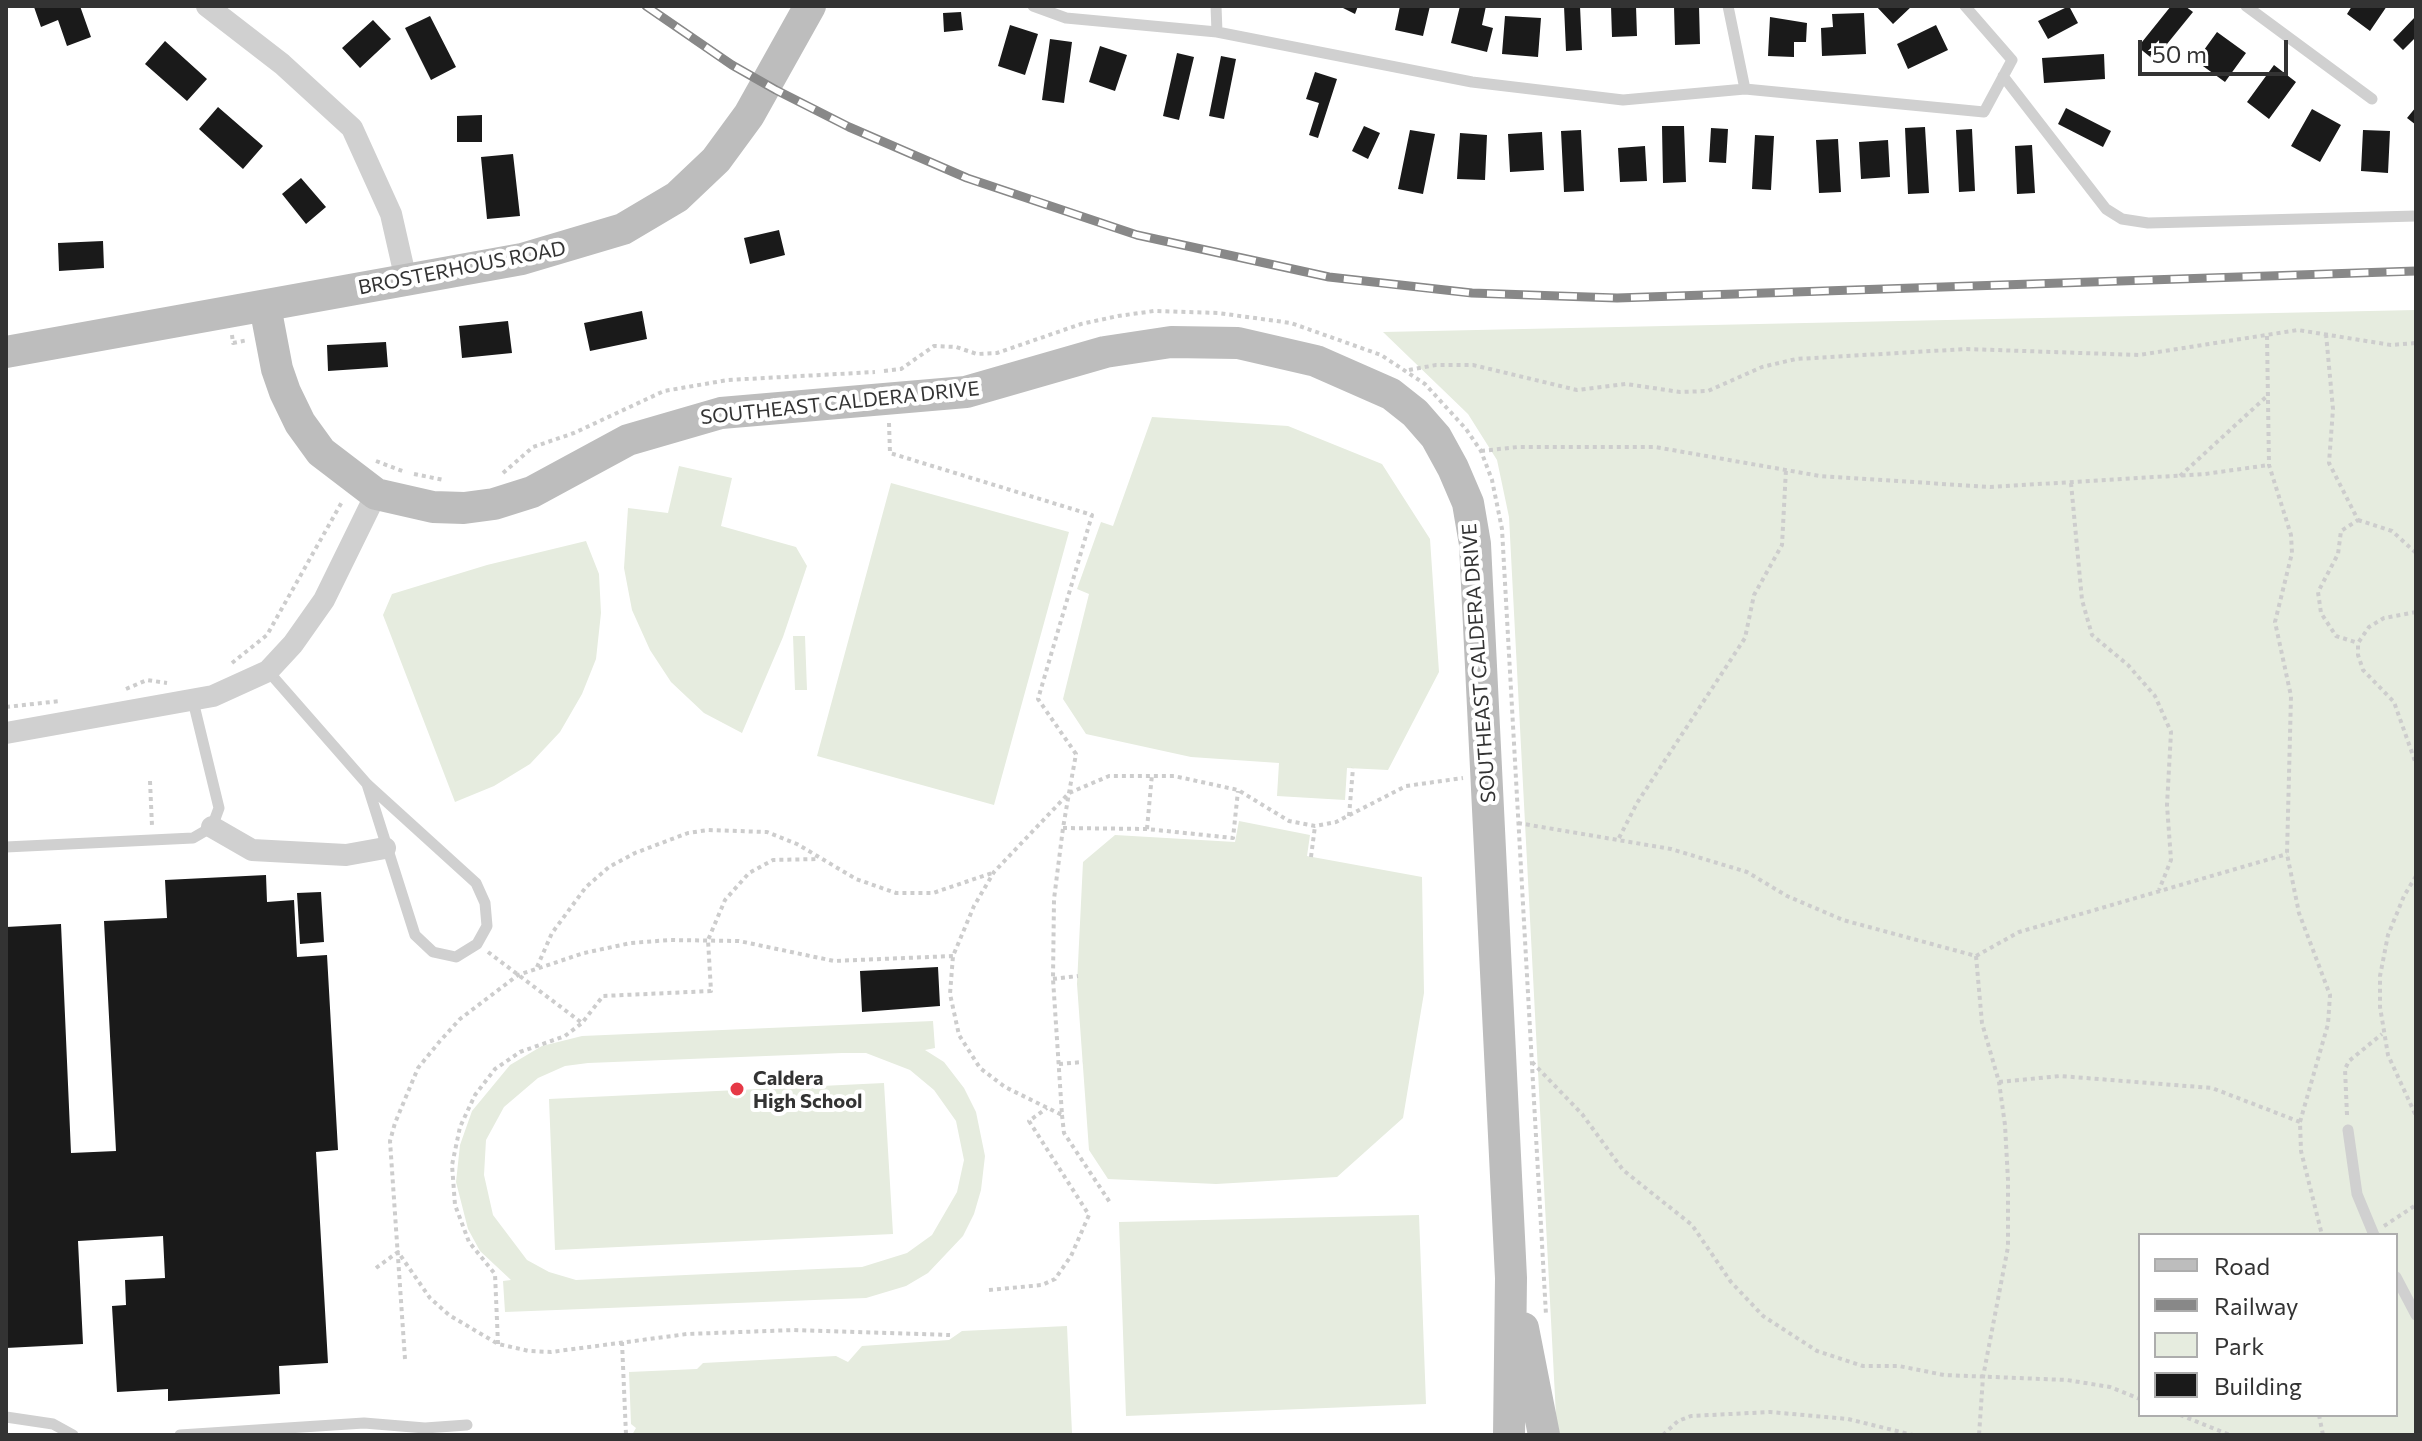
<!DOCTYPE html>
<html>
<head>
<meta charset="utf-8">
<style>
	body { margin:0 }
	#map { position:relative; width:2422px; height:1441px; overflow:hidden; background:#fff; font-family:Commissioner,sans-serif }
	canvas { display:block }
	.frame { position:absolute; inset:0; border:8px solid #333; pointer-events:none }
	.legend { position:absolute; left:2138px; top:1233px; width:260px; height:184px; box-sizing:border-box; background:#fff; border:2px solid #adadad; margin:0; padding:10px 14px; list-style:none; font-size:24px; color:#333 }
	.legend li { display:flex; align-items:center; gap:16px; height:40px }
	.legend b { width:40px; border:2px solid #adadad }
	.scale { position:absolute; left:2138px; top:40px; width:150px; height:36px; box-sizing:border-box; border:4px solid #333; border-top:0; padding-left:10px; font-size:24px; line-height:28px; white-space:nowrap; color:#333; -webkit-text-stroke:6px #fff; paint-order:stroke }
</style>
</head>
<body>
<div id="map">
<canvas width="2422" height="1441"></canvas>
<div class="frame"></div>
<ul class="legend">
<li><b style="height:10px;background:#bdbdbd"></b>Road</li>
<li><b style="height:10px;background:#888"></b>Railway</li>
<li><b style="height:22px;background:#e6ecdf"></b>Park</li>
<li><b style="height:22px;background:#1a1a1a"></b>Building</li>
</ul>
<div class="scale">50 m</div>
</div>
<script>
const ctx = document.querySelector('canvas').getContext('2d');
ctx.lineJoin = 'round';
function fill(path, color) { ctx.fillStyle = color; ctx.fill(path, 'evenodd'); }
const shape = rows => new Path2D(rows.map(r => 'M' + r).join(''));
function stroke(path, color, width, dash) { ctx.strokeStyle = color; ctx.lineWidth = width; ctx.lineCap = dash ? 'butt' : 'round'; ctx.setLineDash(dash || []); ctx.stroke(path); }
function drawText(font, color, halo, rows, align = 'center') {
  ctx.font = font + ' Commissioner,sans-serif'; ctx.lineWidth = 8; ctx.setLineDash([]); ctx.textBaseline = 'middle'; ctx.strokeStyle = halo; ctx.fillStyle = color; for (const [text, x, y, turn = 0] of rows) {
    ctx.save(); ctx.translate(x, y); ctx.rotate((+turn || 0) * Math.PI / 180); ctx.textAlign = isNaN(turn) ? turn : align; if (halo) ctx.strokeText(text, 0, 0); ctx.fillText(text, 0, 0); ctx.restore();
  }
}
const green = shape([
	[2416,310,2416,1435,1557,1435,1509,517,1497,460,1468,414,1383,332],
	[2140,1235,2396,1235,2396,1415,2140,1415],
	[1152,417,1288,426,1382,464,1430,539,1439,672,1388,770,1347,768,1345,800,1277,796,1279,763,1191,757,1086,734,1063,699,1089,594,1077,589,1101,522,1113,526],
	[679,466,732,478,721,526,796,547,807,566,783,637,742,733,704,713,671,682,650,650,632,610,624,568,628,508,668,513],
	[891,483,1069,532,994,805,817,756],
	[586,541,599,574,601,613,596,659,582,694,560,732,530,764,494,786,455,802,383,615,392,594,487,565],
	[793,636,805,636,807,690,795,690],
	[1239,821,1310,835,1307,856,1422,877,1424,993,1403,1118,1337,1177,1216,1184,1108,1179,1089,1150,1077,984,1083,862,1115,835,1235,842],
	[933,1021,935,1048,925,1050,944,1062,964,1088,976,1112,985,1156,981,1190,974,1214,963,1236,928,1273,906,1286,866,1298,505,1312,503,1281,511,1280,480,1251,468,1229,456,1182,460,1145,472,1111,510,1065,542,1046,582,1036],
	[842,1053,866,1053,910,1070,934,1090,956,1121,964,1160,957,1192,932,1235,907,1253,862,1267,576,1280,549,1272,527,1260,493,1215,484,1175,486,1140,504,1107,538,1078,565,1066,588,1063],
	[884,1083,893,1234,555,1250,549,1099],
	[1419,1215,1426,1404,1126,1416,1119,1222],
	[1067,1326,1072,1433,632,1435,636,1428,631,1424,629,1372,697,1369,703,1363,836,1356,848,1362,862,1346,949,1340,962,1331]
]);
const building = shape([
	[37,6,80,6,91,37,67,46,58,20,41,27,34,7],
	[1339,6,1358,6,1355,14],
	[1400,6,1430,6,1423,36,1395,30],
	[1460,6,1486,6,1482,25,1493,28,1487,52,1451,43],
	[1564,6,1580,6,1582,50,1566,51],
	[1611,6,1636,6,1637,36,1612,37],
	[1674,6,1699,6,1700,44,1675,45],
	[1876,6,1912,6,1893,24],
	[2069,6,2078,23,2048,39,2038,21],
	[2171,6,2185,6,2193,12,2154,60,2138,47],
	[2352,6,2387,6,2370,31,2347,14],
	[961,12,963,30,944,32,943,13],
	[1864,13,1866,54,1822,56,1821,28,1833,27,1832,14],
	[430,16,456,67,431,80,405,28],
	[1505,16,1541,18,1538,57,1502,54],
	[2416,16,2416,37,2403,50,2393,40],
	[1770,17,1807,23,1806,42,1794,42,1794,57,1768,56],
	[373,20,391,39,360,68,342,48],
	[1010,25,1038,34,1025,75,998,66],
	[1936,25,1948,50,1908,69,1897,44],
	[2217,32,2246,53,2225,82,2196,61],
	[1050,39,1072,42,1064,103,1042,100],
	[165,41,207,79,187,101,145,64],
	[1100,46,1127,55,1115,91,1089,82],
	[1177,53,1194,57,1179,120,1163,116],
	[2104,54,2105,79,2044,83,2042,58],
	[1221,56,1236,59,1224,119,1209,116],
	[2274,65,2296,82,2269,119,2247,102],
	[1315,72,1337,79,1318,138,1309,135,1319,103,1306,99],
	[218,107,263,146,243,169,199,129],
	[2416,107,2416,125,2407,118],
	[2066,108,2111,131,2103,147,2058,124],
	[2312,109,2341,125,2320,162,2291,146],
	[482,115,482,142,457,142,457,116],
	[1364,126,1380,133,1368,159,1352,151],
	[1662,126,1684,126,1686,182,1663,183],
	[1925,127,1929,193,1908,194,1905,128],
	[1711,128,1728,129,1726,163,1709,162],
	[1972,129,1975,191,1959,192,1956,130],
	[1410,130,1435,134,1423,194,1398,189],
	[1581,130,1584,191,1564,192,1561,131],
	[2363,130,2390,131,2388,173,2361,171],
	[1542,132,1544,170,1510,172,1508,134],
	[1460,133,1487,135,1485,180,1457,179],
	[1755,135,1774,136,1771,190,1752,189],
	[1838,139,1841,192,1819,193,1816,140],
	[1888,140,1890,177,1861,179,1859,142],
	[2032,145,2035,193,2017,194,2015,146],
	[1645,146,1647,181,1620,182,1618,148],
	[513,154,520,216,487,219,481,157],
	[301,178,326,207,306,224,282,194],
	[779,230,785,255,750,264,744,238],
	[103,241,104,268,59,271,58,243],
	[642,311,647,339,590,351,584,323],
	[508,321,512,353,462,358,459,326],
	[386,342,388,367,328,371,327,345],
	[266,875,267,902,294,900,297,957,327,955,338,1150,316,1152,328,1363,279,1366,280,1394,168,1401,168,1389,117,1392,112,1306,126,1305,125,1280,165,1278,163,1236,78,1241,83,1344,6,1348,6,927,61,924,71,1153,116,1151,104,921,167,918,165,880],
	[321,892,324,942,300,944,297,893],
	[938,967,940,1006,862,1012,860,971]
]);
const path = shape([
	[2326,334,2333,409,2329,463,2358,520,2341,531,2338,554,2318,592,2321,613,2336,636,2358,643],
	[232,335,233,343,248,340],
	[2267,336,2269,465,2291,535,2292,553,2275,622,2291,696,2287,854,2299,913,2330,995,2328,1024,2300,1122,2301,1151,2322,1235],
	[1409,370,1436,365,1473,365,1577,390,1626,384,1680,392,1708,391,1762,367,1796,359,1966,349,2139,355,2298,330,2391,345,2416,343],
	[884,371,901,369,934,346,956,347,977,354,997,353,1081,324,1118,316,1154,311,1218,313,1291,323,1381,355,1425,384,1466,429,1481,451,1492,480,1502,529,1546,1315],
	[889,423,890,453,1092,515,1038,699,1076,754,1069,793,1063,828,1054,899,1053,979,1062,1115,1005,1087,980,1068,959,1035,950,994,953,956,974,906,994,872,1069,793,1109,776,1174,776,1238,790,1289,821,1315,826,1336,822,1406,786,1463,778],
	[1481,451,1518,447,1655,447,1820,476,1990,487,2205,474,2269,465],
	[376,461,405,472],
	[503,473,533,447,574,433,664,391,728,380,875,372],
	[414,474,444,480],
	[2180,476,2266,397],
	[2071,483,2082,600,2092,635,2128,665,2155,696,2171,732,2167,805,2171,860,2159,890],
	[2358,520,2392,531,2416,553],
	[2416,612,2384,618,2369,627,2358,643,2358,655,2363,670,2394,702,2416,764],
	[232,663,267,635,343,500],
	[126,689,147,680,167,683],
	[6,707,60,701],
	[150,781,152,826],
	[1349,816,1353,768],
	[1518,823,1671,849,1747,872,1787,896,1843,920,1976,956,2019,932,2287,854],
	[1063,828,1147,829,1233,838,1238,791],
	[1147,829,1152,774],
	[1619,838,1637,803,1745,638,1754,595,1782,545,1786,469],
	[1311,857,1315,826],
	[2416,876,2404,896,2388,935,2380,976,2380,1007,2388,1055,2416,1116],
	[488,952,582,1023],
	[1976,956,1982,1023,1999,1082,2005,1125,2008,1180,2008,1247,1983,1377,1979,1435],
	[537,967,552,933,586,887,609,867,635,853,688,833,708,830,767,832,797,844,856,879,896,893,933,893,992,873],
	[1053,979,1078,976],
	[1532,1062,1582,1114,1623,1170,1692,1225,1731,1282,1763,1316,1817,1351,1863,1366,1899,1366,1944,1375,2067,1380,2110,1387,2140,1399],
	[1059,1064,1083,1062],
	[1999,1082,2060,1076,2212,1088,2300,1122],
	[1062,1115,1064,1133,1111,1204],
	[2347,1115,2345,1069,2349,1061,2382,1034],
	[2384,1226,2416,1205],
	[376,1268,398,1252,430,1298,449,1315,498,1344,529,1351,551,1352,687,1334,794,1330,950,1335],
	[989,1290,1042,1285,1055,1279,1071,1256,1089,1215,1029,1121,1047,1108],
	[622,1342,626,1435],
	[498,1344,495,1274,469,1242,455,1205,452,1165,460,1127,475,1095,495,1069,520,1052,565,1036,582,1023,603,996,711,991,708,940,725,900,749,873,773,860,818,859],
	[405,1359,390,1141,395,1123,418,1068,440,1041,460,1019,518,975,584,953,631,943,670,940,739,941,834,961,953,956],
	[2180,1415,2230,1435],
	[2319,1415,2323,1435],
	[1663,1435,1678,1421,1691,1416,1770,1412,1848,1419,1913,1435]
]);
const lane = shape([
	[1033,6,1066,18,1217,32,1472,82,1623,100,1745,89,1984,112,2012,60,1965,6],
	[1216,6,1217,32],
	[1728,6,1745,89],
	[2246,6,2372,99],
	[2003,76,2106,209,2122,219,2148,223,2416,216],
	[268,671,367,784,476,883,485,903,487,926,477,944,456,957,433,952,415,935,367,784],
	[6,847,193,838,212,827,219,808,193,701],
	[2348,1130,2357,1194,2374,1235],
	[2396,1277,2416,1315],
	[6,1417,53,1424,73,1435],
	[180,1435,364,1423,425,1428,467,1425]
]);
const street = shape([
	[207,6,282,64,352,128,391,214,406,280],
	[6,733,213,696,268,671,293,644,324,600,376,494],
	[212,827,252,850,346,855,385,848]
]);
const secondary = shape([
	[265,306,277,369,285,392,300,423,321,452,376,494,433,507,464,508,494,504,532,492,628,440,721,413,966,392,1105,352,1171,342,1238,343,1316,361,1391,394,1415,413,1436,437,1453,468,1468,503,1475,544,1511,1278,1509,1435],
	[6,352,522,259,623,229,677,197,716,160,749,115,810,6],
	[1523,1328,1544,1435]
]);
const rail = shape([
	[646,6,732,65,776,90,849,127,967,178,1137,235,1329,277,1472,293,1617,298,2416,271]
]);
const markers = [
	[737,1089,8,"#e63946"]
];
const streetNames = [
	["BROSTERHOUS ROAD",462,268,-11],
	["SOUTHEAST CALDERA DRIVE",840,403,-6],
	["SOUTHEAST CALDERA DRIVE",1479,663,-94]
];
const poiNames = [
	["Caldera",753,1078],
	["High School",753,1101]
];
fill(green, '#e6ecdf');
fill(building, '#1a1a1a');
stroke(path, '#cdcdcd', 4, [4, 4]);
stroke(lane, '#d0d0d0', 11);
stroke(street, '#d0d0d0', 22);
stroke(secondary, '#bdbdbd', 32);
stroke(rail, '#888', 9);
stroke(rail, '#fff', 6, [18]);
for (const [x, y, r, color] of markers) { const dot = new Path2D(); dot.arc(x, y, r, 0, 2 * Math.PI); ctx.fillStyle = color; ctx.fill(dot); stroke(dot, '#fff', 3); }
drawText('20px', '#333', '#fff', streetNames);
drawText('bold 20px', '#333', '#fff', poiNames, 'left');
</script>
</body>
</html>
